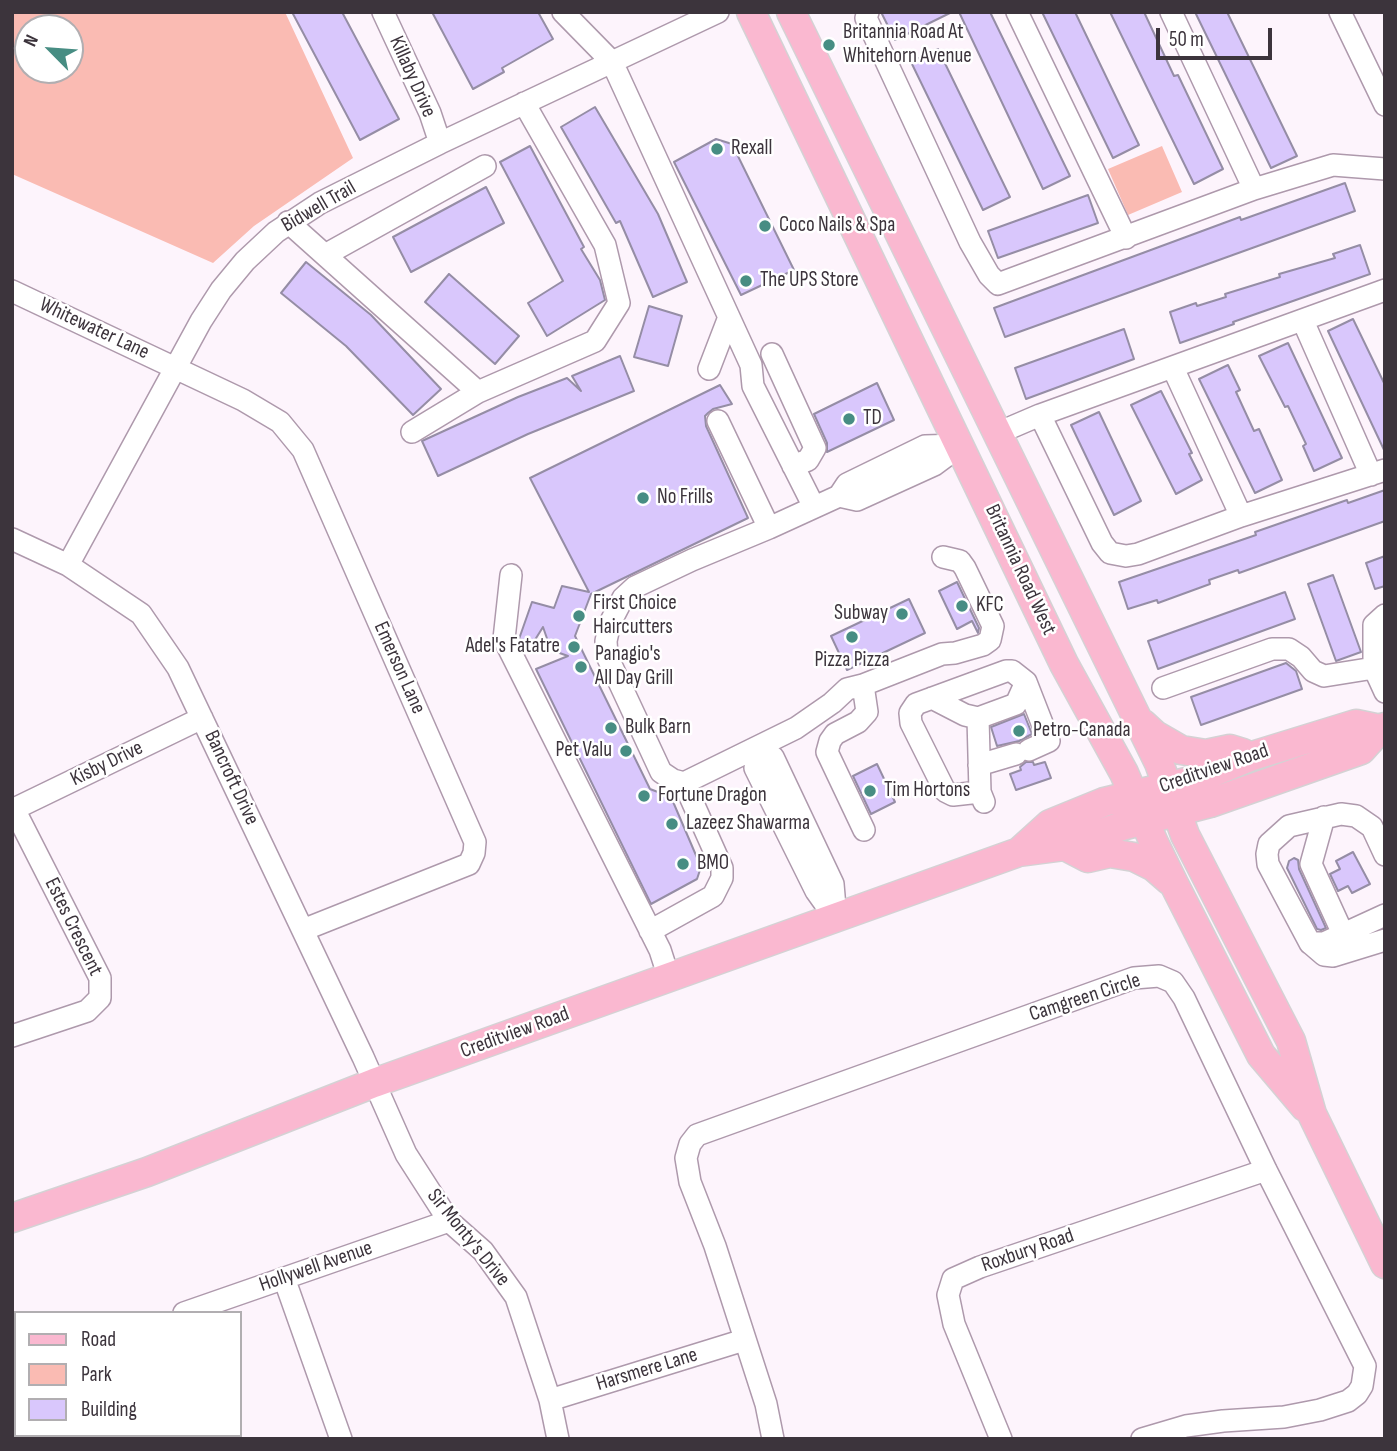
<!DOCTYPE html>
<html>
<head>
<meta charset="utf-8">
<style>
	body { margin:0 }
	#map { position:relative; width:1397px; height:1451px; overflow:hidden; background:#fdf4fc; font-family:"Sofia Sans Condensed",sans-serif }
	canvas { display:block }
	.frame { position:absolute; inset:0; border:14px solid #3c343c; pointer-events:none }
	.legend { position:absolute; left:14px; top:1311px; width:228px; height:126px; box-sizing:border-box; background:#fff; border:2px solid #b1aeb1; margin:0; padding:9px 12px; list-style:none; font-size:21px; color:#3c343c }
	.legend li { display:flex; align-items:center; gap:14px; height:35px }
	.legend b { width:35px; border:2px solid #b1aeb1 }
	.north { position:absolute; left:14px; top:14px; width:70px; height:70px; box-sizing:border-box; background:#fff; border:2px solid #b1aeb1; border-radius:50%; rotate:295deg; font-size:19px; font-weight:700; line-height:28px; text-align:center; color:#3c343c }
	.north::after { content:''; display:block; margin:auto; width:24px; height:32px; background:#478d83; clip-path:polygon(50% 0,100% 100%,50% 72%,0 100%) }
	.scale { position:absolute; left:1156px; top:28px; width:116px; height:32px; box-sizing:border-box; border:4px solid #3c343c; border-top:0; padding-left:9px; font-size:21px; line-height:24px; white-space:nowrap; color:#3c343c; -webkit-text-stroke:5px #fff; paint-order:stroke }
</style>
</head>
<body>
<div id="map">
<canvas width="1397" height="1451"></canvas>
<div class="frame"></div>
<ul class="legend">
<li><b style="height:9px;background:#fab8d0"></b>Road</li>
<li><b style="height:19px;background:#fabbb3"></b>Park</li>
<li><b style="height:19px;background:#d9c7fc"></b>Building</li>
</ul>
<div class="north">N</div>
<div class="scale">50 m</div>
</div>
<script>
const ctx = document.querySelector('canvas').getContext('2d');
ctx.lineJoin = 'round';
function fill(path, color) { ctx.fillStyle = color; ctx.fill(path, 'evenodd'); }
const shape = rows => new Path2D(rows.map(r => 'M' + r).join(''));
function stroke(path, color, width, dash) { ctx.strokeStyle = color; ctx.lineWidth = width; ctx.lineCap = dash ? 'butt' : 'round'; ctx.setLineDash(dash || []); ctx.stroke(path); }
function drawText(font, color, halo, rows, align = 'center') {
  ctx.font = font + ' "Sofia Sans Condensed",sans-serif'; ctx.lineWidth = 5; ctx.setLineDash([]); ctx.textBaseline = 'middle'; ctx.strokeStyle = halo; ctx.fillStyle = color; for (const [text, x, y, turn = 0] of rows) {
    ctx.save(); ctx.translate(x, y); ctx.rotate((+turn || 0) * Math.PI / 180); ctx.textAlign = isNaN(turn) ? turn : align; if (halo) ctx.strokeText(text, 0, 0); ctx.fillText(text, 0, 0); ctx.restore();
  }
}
const green = shape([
	[12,12,285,12,353,158,254,226,213,263,12,174],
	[28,28,70,28,70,70,28,70],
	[1162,146,1182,192,1128,215,1108,169]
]);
const building = shape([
	[292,12,342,12,399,119,360,140,292,12],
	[432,12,538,12,553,39,502,68,504,72,473,89,432,12],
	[881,12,952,12,895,40,881,12],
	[959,12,990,12,1070,176,1043,189,959,12],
	[1042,12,1075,12,1139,145,1113,158,1042,12],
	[1110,12,1144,12,1174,76,1178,75,1223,169,1194,184,1110,12],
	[1195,12,1227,12,1297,156,1271,168,1195,12],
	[938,49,1010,197,983,210,911,62,938,49],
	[595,107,658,214,687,282,653,297,620,221,616,223,561,127,595,107],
	[716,139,732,144,794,270,741,295,674,162,716,139],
	[530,146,584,247,581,249,600,280,605,300,547,336,528,303,563,281,500,162,530,146],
	[1345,183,1355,211,1005,337,994,308,1240,217,1241,220,1345,183],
	[486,187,504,223,411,272,393,237,486,187],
	[1088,195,1098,223,998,258,988,231,1088,195],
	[1360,245,1370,274,1233,322,1234,324,1180,343,1170,312,1196,303,1197,306,1226,297,1225,294,1280,277,1279,274,1335,258,1333,254,1360,245],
	[306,262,371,315,441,389,413,415,346,346,281,293,306,262],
	[449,274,519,336,495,364,425,302,449,274],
	[649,306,682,316,668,366,634,357,649,306],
	[1353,319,1385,385,1385,452,1328,331,1353,319],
	[1124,329,1134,359,1026,399,1015,368,1124,329],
	[1288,343,1342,458,1314,471,1303,446,1306,444,1288,406,1285,407,1259,356,1288,343],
	[620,356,634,391,528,434,438,476,422,441,518,397,567,378,581,391,572,376,620,356],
	[1228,365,1240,390,1236,392,1254,431,1259,429,1282,480,1255,493,1199,379,1228,365],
	[877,383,894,420,827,452,827,443,814,414,877,383],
	[720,385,732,404,713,409,708,413,705,416,706,426,748,518,591,594,575,636,650,789,671,797,701,867,697,879,651,904,536,669,568,656,551,650,543,627,533,643,519,639,532,602,554,608,562,586,589,592,530,478,720,385],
	[1161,391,1192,453,1189,454,1202,480,1176,494,1131,405,1161,391],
	[1099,412,1141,501,1114,515,1071,425,1099,412],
	[1385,490,1385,521,1239,573,1238,570,1209,580,1210,584,1158,603,1157,600,1128,609,1119,582,1256,535,1255,532,1347,500,1348,503,1385,490],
	[1385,556,1385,586,1375,589,1366,563,1385,556],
	[1333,575,1361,652,1336,661,1308,584,1333,575],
	[957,582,979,628,978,633,972,621,957,629,939,591,957,582],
	[1285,592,1295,619,1158,669,1148,641,1285,592],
	[909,599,925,633,847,670,831,636,909,599],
	[1286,663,1296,671,1302,689,1201,725,1191,697,1286,663],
	[1024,714,1032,734,1019,741,997,746,991,727,1024,714],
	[1026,762,1033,762,1034,765,1045,762,1051,778,1016,790,1010,774,1021,770,1020,767,1026,762],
	[877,764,895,802,871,814,853,776,877,764],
	[1353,852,1370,884,1352,893,1348,886,1338,891,1330,874,1340,869,1336,861,1353,852],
	[1294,858,1298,860,1299,869,1326,928,1321,930,1317,929,1287,868,1289,861,1294,858]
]);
const minor = shape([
	[383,12,430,113,440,143],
	[563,12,612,62,751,365,753,386,814,507],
	[868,12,866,18,970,242,989,275,998,284,1254,189,1333,165,1385,169],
	[1017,12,1126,238],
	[1171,12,1254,189],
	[1340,12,1385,105],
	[288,222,478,392],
	[325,255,485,166],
	[12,291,243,400,280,422,303,450,475,842,474,853,469,864,303,930],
	[1303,321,1371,475],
	[772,354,815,448,808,460,793,466],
	[1173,368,1241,516],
	[709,369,729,317],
	[1040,415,1102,543,1110,553,1126,556,1138,554,1241,516,1385,470],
	[718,421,769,528],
	[412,432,478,392,595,341,619,303,605,245,524,103],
	[998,433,1040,415,1385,290],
	[839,496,857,500,934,465,961,445],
	[12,539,68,565,141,614,178,668,363,1057,406,1154,449,1221,483,1251,516,1297,550,1400,558,1439],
	[943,557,960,561,965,568,993,626,990,640,983,645,955,653,942,654,863,685,847,689,832,703,796,728,684,783,673,780,661,772,607,656,606,641,610,623,623,598,635,587,692,560,769,528,839,496,847,484,925,446,961,445],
	[68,565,201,321,221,290,245,261,276,232,320,203,440,143,718,12],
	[511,575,504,639,660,950,669,978],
	[1385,615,1374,625,1374,668,1385,692],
	[863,685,867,712,858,722,835,734,830,741,827,752,864,830],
	[1163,688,1272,649,1289,649,1301,657,1313,671,1324,676,1374,668],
	[932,698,965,715,978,718],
	[759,748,773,757,833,884,836,919,816,891,755,768,759,748],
	[979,765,1016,754],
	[980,792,953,795,945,791,911,723,910,713,916,704,1006,671,1012,671,1026,682,1049,741,1029,750],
	[984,802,980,792,978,718,1016,704,1026,682],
	[12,810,202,718],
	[1324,817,1311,864,1343,934],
	[1385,855,1372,827,1356,816,1341,814,1289,826,1269,844,1267,854,1268,864,1310,943,1324,943,1385,915],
	[650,931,713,896,722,878,722,868,684,783],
	[1310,943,1324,955,1333,956,1385,940],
	[12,1036,87,1011,100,998,100,978,14,809],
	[284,1278,341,1439],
	[184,1313,449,1221],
	[550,1400,744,1340],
	[132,1435,133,1439],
	[773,1439,766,1404,715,1246,690,1182,686,1158,690,1144,697,1135,1134,978,1159,976,1173,982,1184,998,1266,1170,1365,1366,1362,1386,1357,1394,1348,1401,1320,1410,1284,1417,1223,1421,1186,1426,1142,1439],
	[1001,1439,954,1324,948,1295,953,1279,980,1267,1266,1170]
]);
const major = shape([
	[751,12,1064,664,1124,773,1154,843,1174,884,1261,1055,1305,1107],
	[791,12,1159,763,1185,835,1291,1041,1312,1114,1385,1264],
	[1143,724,1155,735,1181,750,1206,754,1230,749,1243,753],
	[1065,846,1088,858,1110,853,1134,857,1154,867,1169,880],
	[1019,852,1050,824,1104,802,1194,780,1252,756,1356,724,1380,729],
	[12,1218,147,1172,374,1083,1019,852,1065,846,1122,826,1210,803,1361,750,1380,729,1385,727]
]);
const markers = [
	[829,45,7,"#478d83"],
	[717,149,7,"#478d83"],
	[765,226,7,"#478d83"],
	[746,281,7,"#478d83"],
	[849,419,7,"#478d83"],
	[643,498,7,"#478d83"],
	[962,606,7,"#478d83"],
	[902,614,7,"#478d83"],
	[579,616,7,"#478d83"],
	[852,637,7,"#478d83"],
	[574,647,7,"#478d83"],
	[581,667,7,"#478d83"],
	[611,728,7,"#478d83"],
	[1019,731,7,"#478d83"],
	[626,751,7,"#478d83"],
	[870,791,7,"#478d83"],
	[644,796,7,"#478d83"],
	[672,824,7,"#478d83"],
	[683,864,7,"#478d83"]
];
const poiNames = [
	["Britannia Road At",843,33],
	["Whitehorn Avenue",843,57],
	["Rexall",731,149],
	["Coco Nails & Spa",779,226],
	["The UPS Store",760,281],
	["TD",863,419],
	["No Frills",657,498],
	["First Choice",593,604],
	["Haircutters",593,628],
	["KFC",976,606],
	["Subway",888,614,"right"],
	["Adel's Fatatre",560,647,"right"],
	["Panagio's",595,655],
	["All Day Grill",595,679],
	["Pizza Pizza",852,661,"center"],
	["Bulk Barn",625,728],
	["Petro-Canada",1033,731],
	["Pet Valu",612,751,"right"],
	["Tim Hortons",884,791],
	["Fortune Dragon",658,796],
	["Lazeez Shawarma",686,824],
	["BMO",697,864]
];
const streetNames = [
	["Killaby Drive",412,77,66],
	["Bidwell Trail",319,207,-30],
	["Whitewater Lane",94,329,25],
	["Britannia Road West",1020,570,65],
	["Emerson Lane",399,668,66],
	["Kisby Drive",107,764,-26],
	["Creditview Road",1214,769,-19],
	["Bancroft Drive",231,778,65],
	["Estes Crescent",73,927,64],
	["Camgreen Circle",1085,998,-18],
	["Creditview Road",515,1033,-20],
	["Sir Monty's Drive",468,1238,51],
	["Roxbury Road",1028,1251,-19],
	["Hollywell Avenue",316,1267,-19],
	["Harsmere Lane",647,1370,-17]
];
fill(green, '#fabbb3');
fill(building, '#d9c7fc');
stroke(building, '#958da5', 2);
stroke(minor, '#ae99ac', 24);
stroke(major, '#d4d2d4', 31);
stroke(minor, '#fff', 21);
stroke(major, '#fab8d0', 28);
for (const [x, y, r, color] of markers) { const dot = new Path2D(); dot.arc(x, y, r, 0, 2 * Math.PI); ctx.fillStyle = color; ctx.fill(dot); stroke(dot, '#fff', 2.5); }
drawText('21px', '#3c343c', '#fff', poiNames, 'left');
drawText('21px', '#3c343c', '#fff', streetNames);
</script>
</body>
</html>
